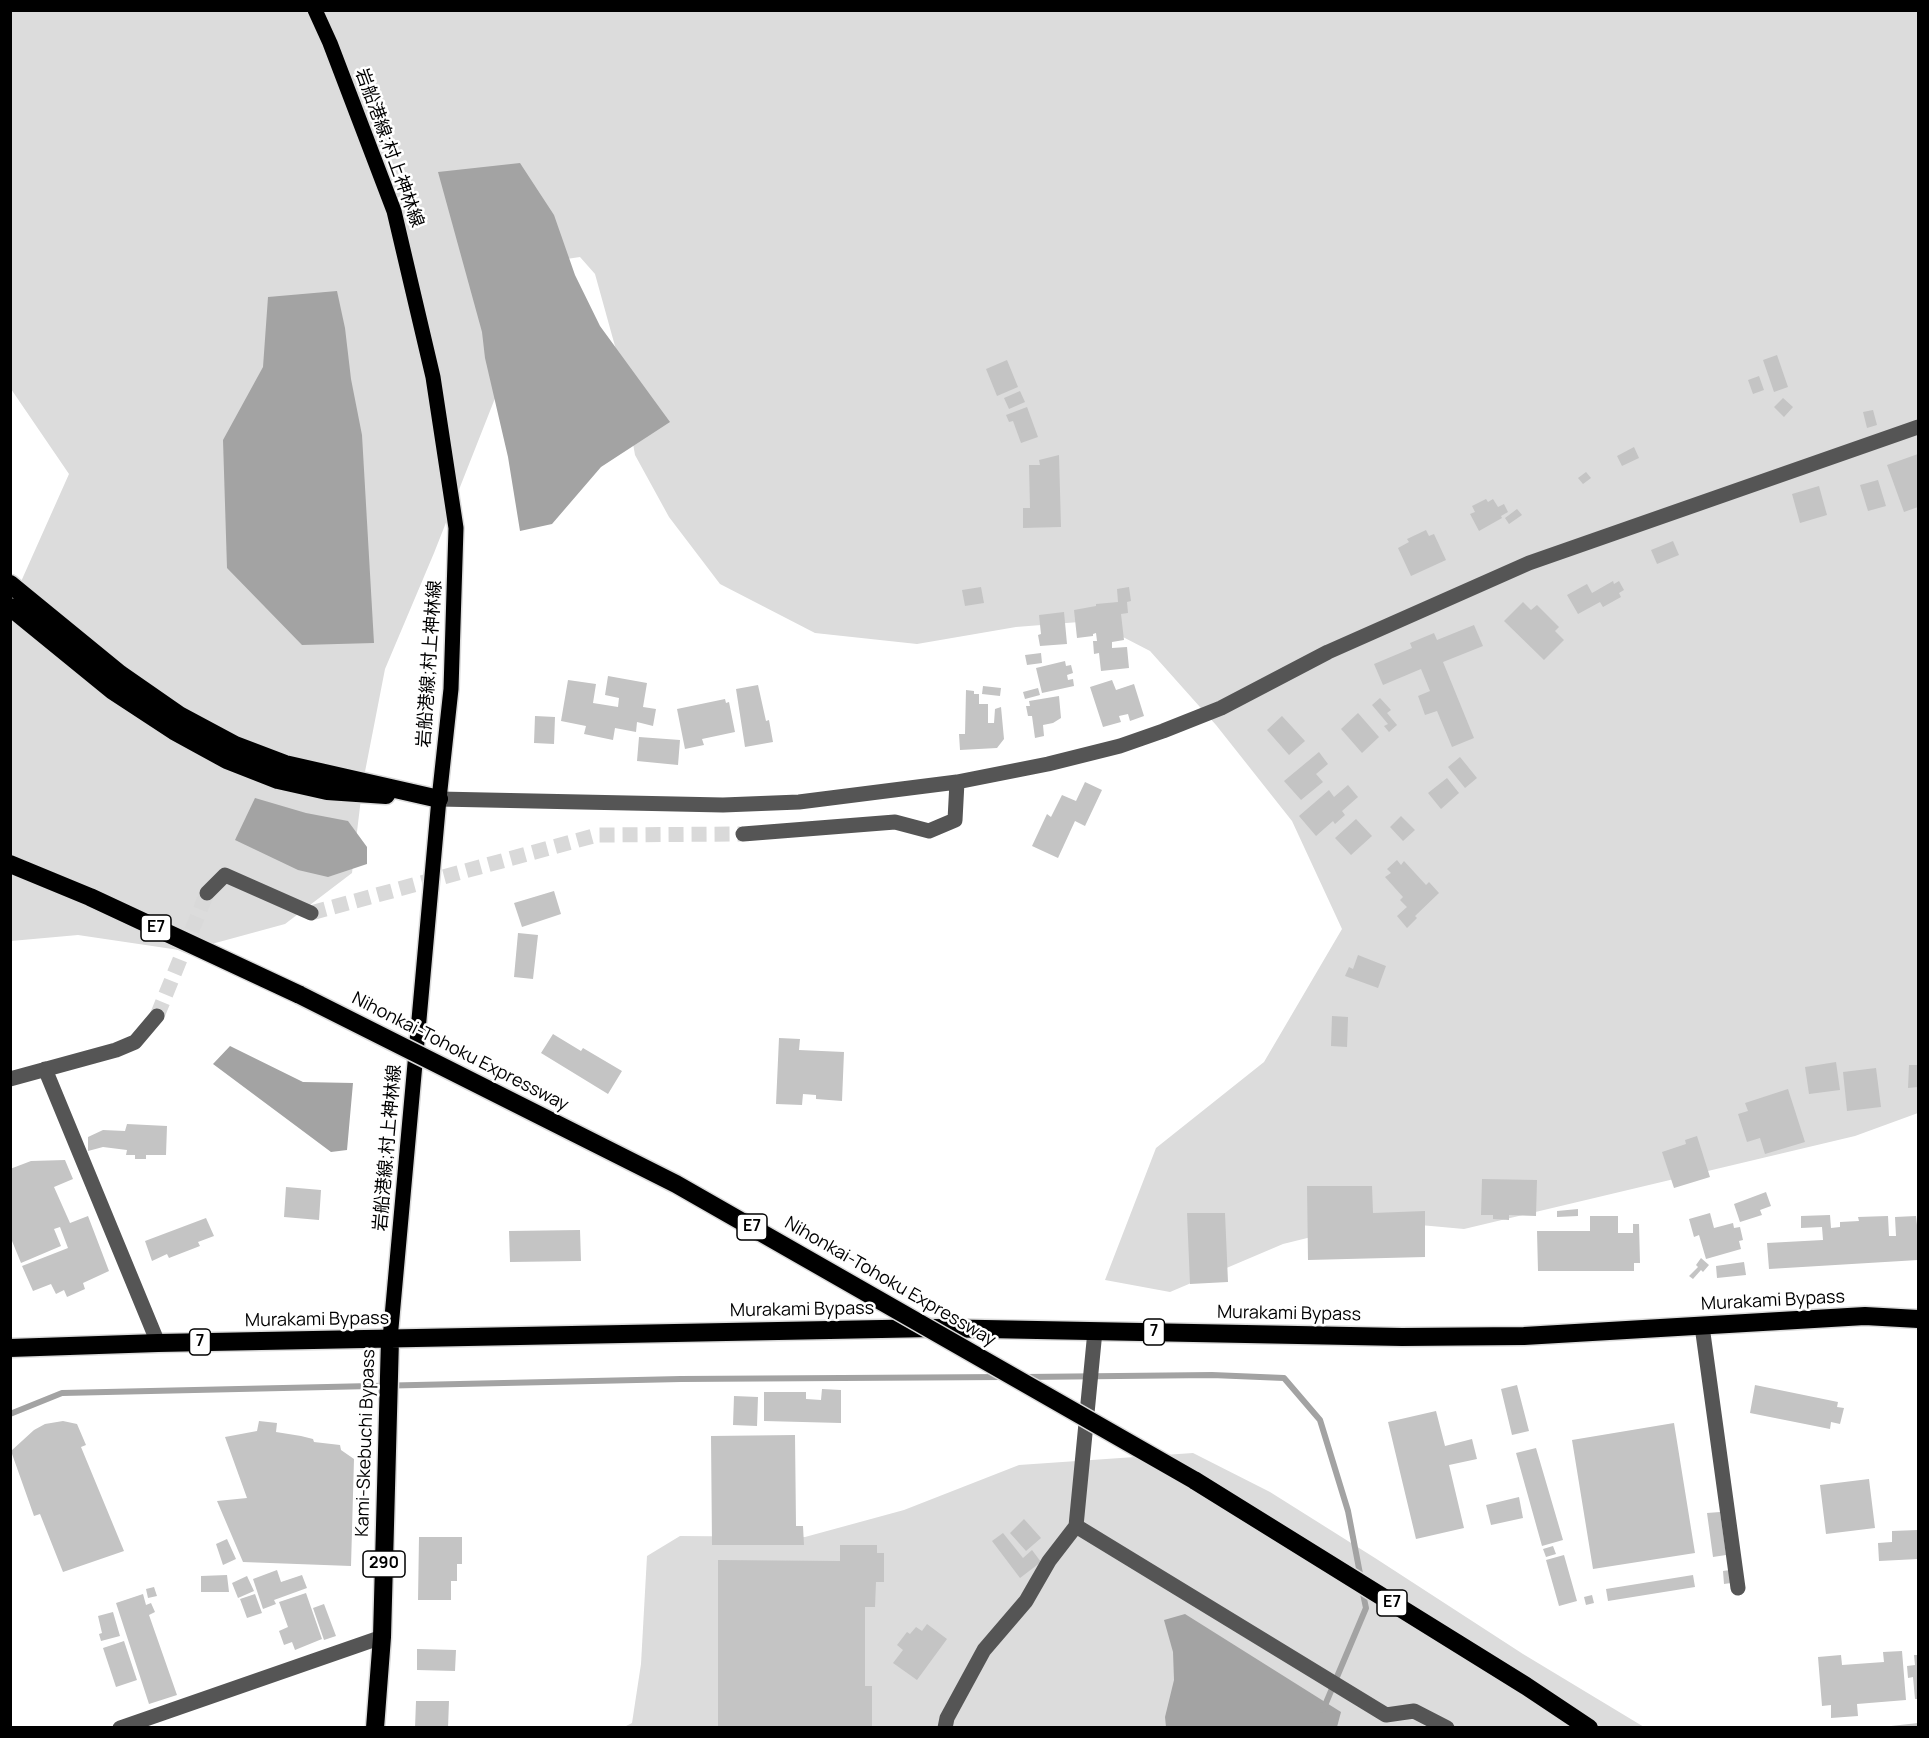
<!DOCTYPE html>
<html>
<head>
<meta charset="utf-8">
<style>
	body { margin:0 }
	#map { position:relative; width:1929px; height:1738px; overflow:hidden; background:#fff; font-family:Manrope,sans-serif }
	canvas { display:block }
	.frame { position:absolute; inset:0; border:12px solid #000; pointer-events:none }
</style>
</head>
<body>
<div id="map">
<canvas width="1929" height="1738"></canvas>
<div class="frame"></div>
</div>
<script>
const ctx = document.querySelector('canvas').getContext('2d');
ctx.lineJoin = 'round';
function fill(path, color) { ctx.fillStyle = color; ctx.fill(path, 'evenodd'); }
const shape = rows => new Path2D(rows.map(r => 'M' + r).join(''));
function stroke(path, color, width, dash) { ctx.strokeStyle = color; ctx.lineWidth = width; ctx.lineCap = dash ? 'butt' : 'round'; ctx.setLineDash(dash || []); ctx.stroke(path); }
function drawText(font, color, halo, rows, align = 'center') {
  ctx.font = font + ' Manrope,"Noto Sans JP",sans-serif'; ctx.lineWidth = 5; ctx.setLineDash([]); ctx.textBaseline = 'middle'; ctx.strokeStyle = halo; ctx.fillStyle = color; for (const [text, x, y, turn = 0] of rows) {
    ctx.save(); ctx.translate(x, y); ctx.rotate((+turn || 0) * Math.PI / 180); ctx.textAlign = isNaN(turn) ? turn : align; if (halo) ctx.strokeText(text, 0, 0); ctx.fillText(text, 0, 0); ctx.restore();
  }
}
const green = shape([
	[11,11,1918,11,1918,1113,1855,1136,1464,1229,1376,1221,1283,1244,1170,1292,1105,1280,1156,1148,1264,1062,1342,929,1292,821,1216,725,1150,651,1092,621,1016,627,917,644,815,633,720,584,669,517,635,455,618,357,595,274,580,257,553,261,503,378,434,553,385,669,363,782,352,873,285,924,186,951,78,935,11,941,11,604,69,474,11,389],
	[1193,1453,1270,1492,1375,1558,1523,1654,1644,1727,622,1728,632,1723,641,1664,647,1556,680,1536,805,1537,904,1510,1019,1465]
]);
const water = shape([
	[520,163,554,215,575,275,600,326,670,422,601,467,552,524,520,531,508,457,485,358,482,332,438,172],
	[337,291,345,328,351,379,362,435,374,643,302,645,227,568,223,440,263,367,268,297],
	[255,798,306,813,348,821,367,847,367,864,328,877,298,870,235,840],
	[230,1046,303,1082,353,1083,347,1150,331,1152,213,1064],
	[1185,1614,1341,1712,1337,1727,1166,1727,1165,1717,1174,1680,1173,1652,1164,1620]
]);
const stream = shape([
	[1025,1377,1212,1375,1284,1378,1320,1420,1348,1511,1361,1579],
	[10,1414,62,1393,681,1379,1003,1377],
	[1323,1710,1366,1608,1362,1589]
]);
const building = shape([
	[1777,355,1788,387,1774,392,1763,360],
	[1007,360,1018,387,997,396,986,369],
	[1759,376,1764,390,1753,394,1748,380],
	[1020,391,1025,402,1009,409,1004,398],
	[1783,398,1793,407,1784,417,1774,407],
	[1027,407,1038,437,1021,443,1013,421,1009,422,1006,415],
	[1873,410,1877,425,1867,428,1863,412],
	[1634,447,1639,458,1622,466,1617,456],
	[1918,454,1918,507,1904,512,1887,465],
	[1059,455,1061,527,1023,528,1023,508,1030,508,1029,465,1040,465,1039,460],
	[1586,472,1591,478,1583,484,1578,478],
	[1878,480,1886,506,1868,511,1860,485],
	[1819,486,1827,515,1800,523,1792,494],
	[1486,499,1488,502,1493,499,1498,507,1504,504,1508,512,1501,516,1502,518,1479,531,1470,514,1475,512,1472,506],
	[1517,509,1522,515,1509,524,1505,518],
	[1426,530,1429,536,1434,534,1446,560,1411,576,1398,548,1409,542,1407,539],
	[1673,541,1679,555,1657,564,1651,550],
	[1613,581,1614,584,1619,581,1624,590,1619,593,1621,597,1603,607,1600,602,1578,614,1567,595,1587,584,1592,593],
	[981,587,984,603,965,606,962,590],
	[1129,587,1131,601,1127,602,1128,613,1121,614,1124,640,1112,642,1112,648,1127,647,1129,668,1101,671,1099,653,1094,654,1093,641,1097,641,1096,633,1093,634,1093,636,1077,638,1074,610,1096,606,1096,604,1118,602,1117,589],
	[1523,602,1531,610,1537,605,1559,627,1555,631,1564,640,1544,660,1504,621],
	[1064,612,1067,644,1040,646,1038,635,1041,634,1039,615],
	[1474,625,1483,646,1443,662,1474,738,1452,747,1437,711,1425,715,1418,696,1430,691,1421,669,1383,685,1374,664,1412,648,1410,643,1434,633,1437,640],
	[1041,653,1042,663,1027,665,1025,655],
	[1065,661,1066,666,1071,665,1073,673,1067,675,1068,680,1073,679,1074,686,1042,693,1036,668],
	[608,676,647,683,643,707,656,709,653,726,637,722,636,732,615,728,613,740,584,734,586,726,561,721,568,680,596,684,593,703,618,707,619,698,605,695],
	[1112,680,1116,690,1134,684,1144,716,1130,721,1128,714,1119,716,1121,722,1103,727,1090,687],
	[758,685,766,721,769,720,773,742,745,747,736,689],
	[983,686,1001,688,1000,696,982,694],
	[1038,688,1040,695,1025,699,1023,692],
	[966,690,974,691,974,694,979,694,979,704,988,704,988,723,994,723,995,709,1001,707,1004,739,997,748,960,750,959,734,965,734],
	[1059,696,1061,718,1053,723,1043,725,1044,736,1035,738,1032,716,1028,716,1026,706,1030,706,1029,701],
	[1380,698,1391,710,1387,713,1397,725,1389,732,1384,726,1388,724,1372,705],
	[725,699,726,703,729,702,735,732,702,739,704,745,685,749,677,709],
	[1358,713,1379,737,1362,753,1341,729],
	[535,716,555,717,554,744,534,743],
	[1282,716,1305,741,1289,755,1267,730],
	[639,737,680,740,678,765,637,761],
	[1319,752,1328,764,1316,774,1323,782,1301,800,1284,781],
	[1460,757,1477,778,1465,788,1448,767],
	[1447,778,1459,793,1441,809,1428,793],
	[1085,782,1102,790,1085,826,1075,821,1058,858,1032,846,1047,814,1051,817,1062,795,1076,801],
	[1348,785,1358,797,1342,811,1345,815,1335,824,1333,821,1316,836,1299,816,1329,790,1334,797],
	[1401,816,1415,830,1403,841,1390,827],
	[1356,819,1372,836,1351,855,1335,838],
	[1397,860,1401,865,1404,861,1426,885,1429,882,1439,893,1415,916,1417,918,1407,928,1397,916,1407,907,1400,900,1403,897,1385,877,1391,873,1387,869],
	[554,891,561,914,522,927,514,903],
	[518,933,538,935,533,979,514,977],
	[1358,955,1386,966,1378,988,1345,976,1349,967,1353,969],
	[1332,1016,1348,1017,1347,1047,1331,1046],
	[553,1034,581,1051,583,1048,622,1071,608,1094,541,1053],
	[779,1038,800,1039,799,1050,844,1052,842,1101,816,1099,816,1095,803,1094,802,1105,776,1104],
	[1836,1062,1840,1090,1809,1094,1805,1067],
	[1909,1065,1918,1065,1918,1087,1908,1088],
	[1876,1068,1881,1107,1847,1111,1843,1072],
	[1788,1089,1805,1142,1765,1154,1760,1138,1747,1142,1738,1114,1748,1111,1745,1103],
	[127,1124,167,1126,166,1155,146,1155,146,1159,135,1159,135,1155,126,1155,127,1150,103,1147,88,1151,88,1137,103,1130,125,1131],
	[1697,1136,1710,1177,1674,1188,1662,1152,1686,1144,1685,1140],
	[65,1160,73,1179,54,1187,70,1223,88,1216,109,1271,83,1283,85,1289,67,1297,64,1290,56,1294,51,1284,33,1291,22,1266,68,1248,60,1227,54,1229,61,1246,21,1263,10,1236,10,1169,31,1161],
	[1482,1179,1537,1180,1536,1216,1509,1215,1509,1220,1493,1219,1493,1215,1481,1215],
	[1307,1186,1372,1186,1373,1213,1425,1211,1425,1257,1308,1260],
	[286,1187,321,1190,319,1220,284,1217],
	[1766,1192,1771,1206,1760,1210,1762,1215,1740,1222,1734,1204],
	[1578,1209,1578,1216,1557,1217,1557,1211],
	[1187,1213,1225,1213,1228,1282,1190,1284],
	[1710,1213,1714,1228,1733,1223,1734,1228,1740,1227,1743,1240,1739,1241,1741,1249,1706,1259,1699,1235,1694,1237,1689,1219],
	[1830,1215,1831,1228,1840,1227,1840,1222,1859,1221,1858,1217,1888,1216,1889,1236,1896,1236,1895,1217,1916,1216,1918,1234,1918,1260,1769,1269,1767,1243,1823,1240,1822,1227,1801,1228,1801,1216],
	[1590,1216,1618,1216,1618,1233,1633,1233,1633,1224,1639,1224,1640,1263,1634,1263,1634,1271,1538,1271,1537,1231,1590,1231],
	[206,1218,214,1236,198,1242,200,1246,169,1258,167,1254,152,1261,145,1241],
	[580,1230,581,1261,510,1262,509,1231],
	[1701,1258,1709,1265,1703,1272,1701,1270,1693,1279,1689,1276,1698,1267,1696,1265],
	[1744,1262,1746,1275,1717,1278,1716,1266],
	[1517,1385,1529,1431,1512,1435,1501,1389],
	[1755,1385,1838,1402,1837,1407,1844,1408,1840,1424,1831,1422,1830,1429,1750,1413],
	[822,1389,841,1390,841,1423,764,1421,764,1392,806,1392,806,1399,821,1400],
	[734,1396,758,1397,757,1426,733,1425],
	[1436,1411,1445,1446,1472,1439,1477,1459,1449,1465,1464,1528,1416,1539,1388,1422],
	[63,1421,77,1424,86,1445,81,1447,124,1551,63,1572,40,1514,34,1516,11,1451,34,1430,45,1424],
	[259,1421,277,1423,276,1432,301,1436,313,1439,314,1442,340,1445,341,1450,354,1459,351,1566,243,1562,217,1501,247,1498,225,1437,257,1431],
	[1674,1423,1695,1553,1593,1569,1572,1440],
	[795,1435,796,1526,803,1526,804,1545,712,1545,711,1436],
	[1536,1448,1563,1540,1542,1546,1516,1453],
	[1869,1479,1875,1528,1826,1534,1820,1485],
	[1519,1497,1523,1518,1491,1525,1486,1505],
	[1720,1512,1726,1555,1713,1557,1707,1513],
	[1024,1519,1041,1538,1026,1551,1010,1533],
	[1918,1530,1918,1559,1879,1561,1878,1543,1892,1542,1892,1531],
	[1003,1533,1023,1558,1032,1550,1041,1562,1020,1578,992,1541],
	[419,1537,462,1537,462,1564,457,1564,457,1581,451,1581,451,1600,418,1600],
	[227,1539,236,1559,223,1565,216,1544],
	[840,1545,877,1545,877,1553,884,1553,884,1582,876,1582,875,1607,865,1607,865,1686,872,1686,872,1728,718,1728,718,1560,840,1561],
	[1553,1546,1556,1554,1546,1557,1543,1549],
	[1564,1555,1577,1601,1559,1606,1546,1560],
	[277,1570,281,1582,302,1575,307,1588,274,1600,276,1604,263,1609,253,1579],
	[1730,1570,1731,1583,1724,1584,1723,1571],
	[227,1575,229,1592,201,1592,201,1576],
	[1693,1575,1695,1587,1608,1601,1606,1589],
	[247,1576,254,1591,238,1598,232,1583],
	[154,1587,157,1596,148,1598,146,1589],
	[306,1593,322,1639,295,1650,292,1642,284,1645,279,1631,288,1627,279,1602],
	[143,1594,146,1605,151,1603,155,1612,149,1615,177,1695,149,1704,116,1603],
	[255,1594,262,1613,247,1618,240,1599],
	[1592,1595,1594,1603,1586,1605,1584,1597],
	[324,1604,336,1636,324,1640,313,1608],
	[113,1612,120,1636,101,1641,99,1634,102,1633,98,1616],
	[927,1624,947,1639,917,1680,893,1663,903,1650,897,1645,907,1632,910,1634,916,1627,922,1631],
	[124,1641,137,1680,116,1687,103,1648],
	[417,1649,456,1650,455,1671,417,1670],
	[1902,1651,1906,1700,1857,1704,1858,1716,1831,1718,1831,1705,1822,1706,1818,1657,1841,1655,1842,1665,1884,1662,1883,1652],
	[1914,1655,1918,1655,1918,1699,1915,1699,1913,1677,1908,1678,1907,1666,1915,1665],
	[416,1701,449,1701,448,1728,415,1728],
	[1918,1723,1918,1728,1891,1728,1891,1726]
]);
const minorTunnel = shape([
	[311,913,597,835,743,834],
	[157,1016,207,893]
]);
const minor = shape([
	[439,799,723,805,799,802,957,782,1048,764,1120,746,1163,731,1221,708,1328,652,1529,563,1918,427],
	[743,834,895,822,929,831,955,820,957,782],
	[207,893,225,875,311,913],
	[45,1069,158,1343],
	[10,1079,116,1050,135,1042,157,1016],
	[1702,1326,1738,1588],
	[1076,1526,1386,1715,1414,1711,1447,1728],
	[120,1728,382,1637],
	[945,1728,947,1718,984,1650,1026,1601,1049,1561,1076,1526,1095,1331]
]);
const major = shape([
	[315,10,330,43,394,211,433,377,456,528,451,689,439,799,390,1339]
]);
const highway = shape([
	[10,584,120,674,179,715,235,745,285,764,439,799],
	[10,607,113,691,174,731,227,760,278,780,327,791,386,795],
	[10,864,90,897,300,995],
	[10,1348,158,1343,933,1328,1402,1337,1524,1336,1865,1316,1918,1319],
	[1194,1480,1526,1686,1589,1728],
	[375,1728,382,1637,390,1339]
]);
const highwayBridge = shape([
	[300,995,676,1184,1194,1480]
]);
const shields = [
	[156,928,30],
	[752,1227,30],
	[1154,1332,21],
	[200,1342,21],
	[384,1564,42],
	[1392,1603,30]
];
const shieldNames = [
	["E7",156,928],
	["E7",752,1227],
	["7",1154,1332],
	["7",200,1342],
	["290",384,1564],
	["E7",1392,1603]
];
const streetNames = [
	["岩船港線;村上神林線",389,148,70],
	["岩船港線;村上神林線",430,664,-86],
	["Nihonkai-Tohoku Expressway",460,1052,27],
	["岩船港線;村上神林線",388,1148,-85],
	["Nihonkai-Tohoku Expressway",890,1282,30],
	["Murakami Bypass",1773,1301,-3],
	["Murakami Bypass",802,1310,-1],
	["Murakami Bypass",1289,1314,1],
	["Murakami Bypass",317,1320,-1],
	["Kami-Skebuchi Bypass",366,1443,-88]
];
fill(green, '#dcdcdc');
fill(water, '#a3a3a3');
stroke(stream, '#a3a3a3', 6);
fill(building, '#c4c4c4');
stroke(minorTunnel, '#d9d9d9', 15, [15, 8]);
stroke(major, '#dbdbdb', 18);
stroke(highway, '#dbdbdb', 21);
stroke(minor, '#555', 15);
stroke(major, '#000', 15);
stroke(highway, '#000', 18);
stroke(highwayBridge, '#dbdbdb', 21, []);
stroke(highwayBridge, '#000', 18);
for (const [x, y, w] of shields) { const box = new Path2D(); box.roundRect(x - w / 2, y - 13, w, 26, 4.5); ctx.fillStyle = '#fff'; ctx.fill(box); stroke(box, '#000', 1.5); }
drawText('bold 16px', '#000', null, shieldNames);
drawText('18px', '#000', '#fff', streetNames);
</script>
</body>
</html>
